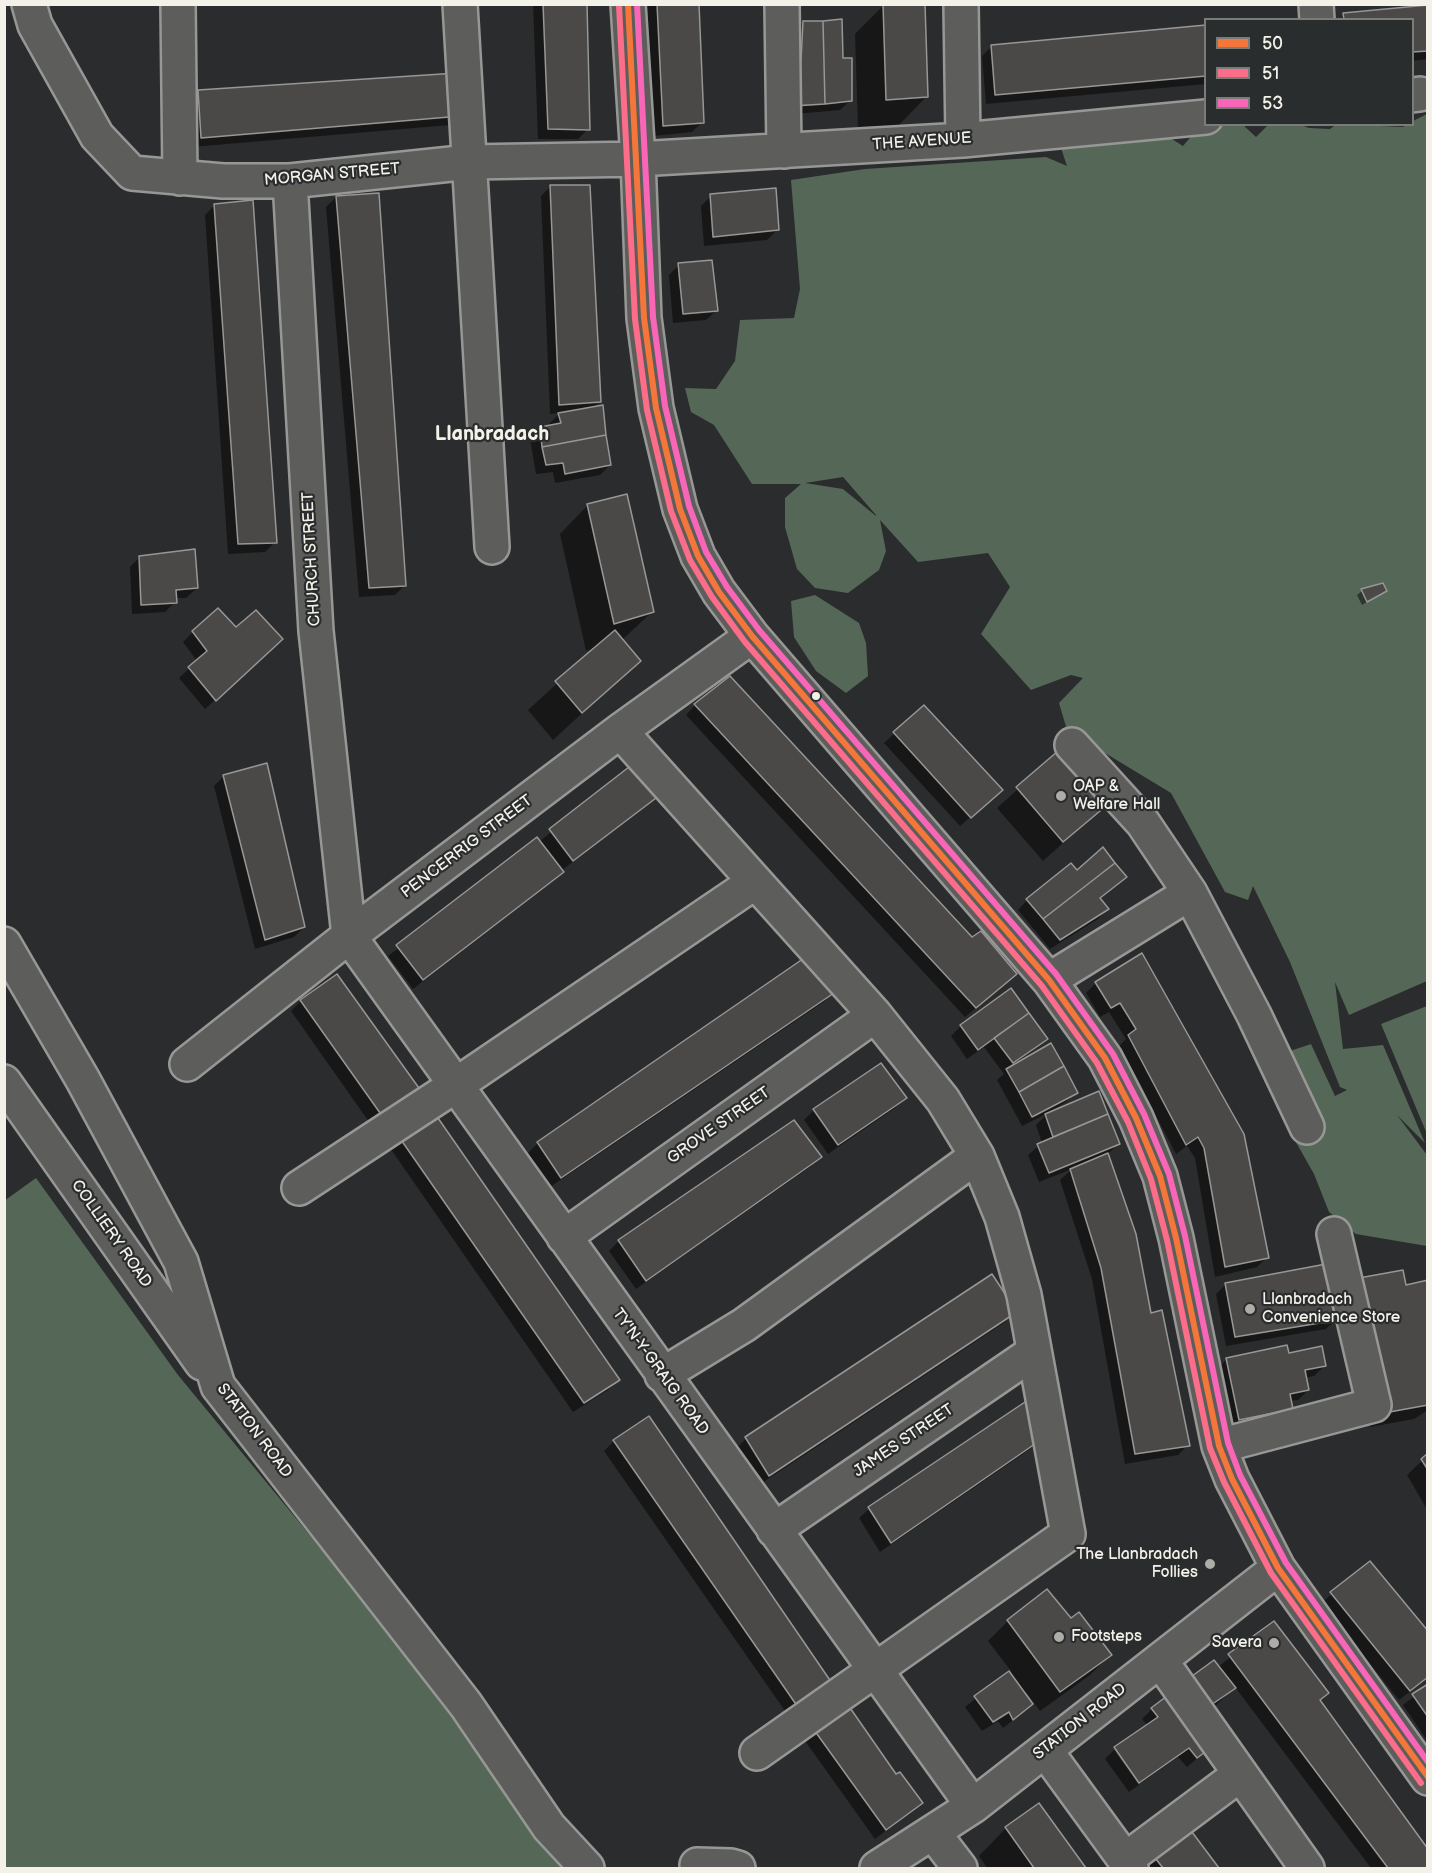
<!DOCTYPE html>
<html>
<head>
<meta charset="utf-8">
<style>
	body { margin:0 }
	#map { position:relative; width:1432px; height:1873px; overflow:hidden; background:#2b2c2d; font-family:"Balsamiq Sans",sans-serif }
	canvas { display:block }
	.frame { position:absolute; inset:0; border:6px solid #f4f1e8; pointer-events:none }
	.legend { position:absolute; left:1204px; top:18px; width:210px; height:108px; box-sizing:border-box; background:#2a2d2e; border:2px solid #7b7b78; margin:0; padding:8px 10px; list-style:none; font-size:18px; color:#f4f1e8 }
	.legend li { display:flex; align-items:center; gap:12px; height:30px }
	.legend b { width:30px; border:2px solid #7b7b78 }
</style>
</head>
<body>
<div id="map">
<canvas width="1432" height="1873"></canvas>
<div class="frame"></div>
<ul class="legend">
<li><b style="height:8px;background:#f5763a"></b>50</li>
<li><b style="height:8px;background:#fb6d88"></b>51</li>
<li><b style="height:8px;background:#fa66b7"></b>53</li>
</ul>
</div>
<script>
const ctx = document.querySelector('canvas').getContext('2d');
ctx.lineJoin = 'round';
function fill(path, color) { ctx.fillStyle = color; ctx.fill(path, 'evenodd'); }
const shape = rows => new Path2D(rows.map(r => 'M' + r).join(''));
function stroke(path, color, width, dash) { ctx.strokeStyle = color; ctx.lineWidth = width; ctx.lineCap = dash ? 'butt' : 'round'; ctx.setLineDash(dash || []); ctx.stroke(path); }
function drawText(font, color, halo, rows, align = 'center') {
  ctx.font = font + ' "Balsamiq Sans",sans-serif'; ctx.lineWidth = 4.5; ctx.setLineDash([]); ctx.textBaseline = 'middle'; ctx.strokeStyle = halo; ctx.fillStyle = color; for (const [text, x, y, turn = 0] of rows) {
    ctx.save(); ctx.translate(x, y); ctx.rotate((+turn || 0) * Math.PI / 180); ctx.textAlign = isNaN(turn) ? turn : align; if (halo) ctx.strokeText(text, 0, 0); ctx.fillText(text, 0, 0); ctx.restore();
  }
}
const green = shape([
	[1427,114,1427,981,1349,1015,1335,982,1343,1049,1383,1045,1425,1143,1397,1115,1427,1155,1427,1246,1356,1234,1329,1212,1314,1174,1293,1137,1283,1107,1281,1054,1311,1044,1335,1096,1347,1090,1340,1087,1290,962,1253,886,1248,900,1225,892,1171,793,1067,730,1059,703,1083,678,1071,675,1031,690,981,634,1010,587,988,553,918,562,880,520,886,551,879,570,848,593,815,588,797,569,785,527,785,498,801,484,752,484,714,425,691,412,685,388,716,389,735,361,740,320,794,318,800,289,791,180,865,169,1046,157,1067,166,1059,142,1148,124,1183,146,1205,120,1206,124,1243,125,1256,137,1268,125,1301,125,1309,128,1330,129,1337,124,1402,127,1412,124,1413,121],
	[843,477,876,515,876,516,843,489,805,483],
	[815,595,859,623,866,643,868,676,846,693,816,671,794,637,791,601],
	[1427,1006,1427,1134,1381,1024],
	[36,1178,178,1375,383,1624,571,1868,5,1868,4,1201]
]);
const shadow = shape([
	[533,4,585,4,588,129,578,139,538,139],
	[647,4,698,4,702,122,692,132,654,136],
	[883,6,926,97,899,125,858,127,855,34],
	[1428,7,1428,59,1412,61,1412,20,1339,20,1344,15],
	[803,23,841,60,851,100,840,110,784,115,793,33],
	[1206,27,1206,84,986,104,982,56,992,46],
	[199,92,460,115,450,125,192,147,189,102],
	[551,186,600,401,593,408,610,465,600,475,555,483,553,472,536,474,530,439,540,429,550,427,549,424,560,413,550,414,541,196],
	[711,196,777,230,767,240,704,246,701,206],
	[336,197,405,585,395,595,359,597,326,207],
	[215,205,275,542,265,552,228,554,205,215],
	[679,265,717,310,706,320,673,323,669,275],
	[587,506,653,611,622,640,639,661,553,740,528,710,597,647,586,651,560,534],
	[140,557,197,588,186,598,175,598,175,602,165,612,132,614,130,567],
	[1362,591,1385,591,1362,605,1357,595],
	[236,629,271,649,205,709,179,678,197,661,183,642,193,632],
	[695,705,971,939,1005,984,965,1017,686,715],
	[924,707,991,799,960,826,884,743],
	[1058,753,1104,806,1043,861,997,808],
	[637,762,662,792,561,871,552,882,413,989,388,956,539,842],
	[224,776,304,927,294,937,255,949,214,786],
	[1077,872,1125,877,1100,899,1107,909,1098,919,1050,949,1018,910,1027,900],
	[1141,955,1267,1257,1257,1267,1215,1277,1195,1158,1187,1146,1176,1154,1119,1046,1126,1039,1109,1012,1100,1017,1086,993,1096,983],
	[809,956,835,991,825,1001,550,1187,528,1153,538,1143],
	[301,1001,412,1104,374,1129,291,1011],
	[961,1026,1046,1039,1015,1063,1076,1092,1066,1102,1050,1111,1051,1113,1098,1093,1118,1144,1107,1155,1149,1315,1188,1445,1178,1455,1125,1464,1092,1279,1060,1180,1072,1169,1039,1182,1028,1155,1042,1143,1036,1125,1048,1113,1022,1126,997,1080,1004,1074,984,1047,967,1059,951,1036],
	[905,1098,895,1108,828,1154,804,1120,814,1110],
	[398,1135,618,1380,608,1390,573,1412,388,1145],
	[820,1157,810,1167,636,1289,609,1251,619,1241],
	[992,1276,1015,1312,1005,1322,759,1485,736,1448,746,1439],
	[1428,1282,1428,1410,1414,1419,1370,1427,1345,1294],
	[1226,1284,1336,1319,1326,1329,1226,1346,1216,1294],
	[1288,1354,1324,1366,1314,1376,1305,1378,1308,1390,1298,1400,1290,1401,1292,1409,1282,1419,1229,1429,1217,1369,1227,1359],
	[1024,1404,1036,1445,880,1552,859,1518,869,1509],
	[648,1418,834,1689,792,1721,604,1451,614,1441],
	[1428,1455,1428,1511,1407,1475],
	[1370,1563,1428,1634,1428,1678,1399,1700,1321,1603],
	[1008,1621,1070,1621,1110,1655,1090,1675,1040,1711,1026,1692,1024,1694,1031,1704,1021,1714,1003,1728,998,1721,982,1731,965,1707,1011,1671,988,1641],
	[1274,1623,1319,1701,1428,1852,1428,1868,1371,1868,1235,1687,1214,1707,1195,1721,1213,1745,1187,1767,1178,1757,1141,1783,1117,1748,1148,1726,1142,1719,1152,1709,1218,1667],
	[1428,1686,1428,1742,1403,1705],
	[813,1728,896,1776,921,1803,875,1839,803,1738],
	[1114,1750,1139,1785,1129,1792,1105,1759],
	[1186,1826,1217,1868,1146,1868,1139,1860],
	[1006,1828,1084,1868,987,1868,979,1856]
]);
const building = shape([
	[543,4,587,4,590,130,548,129,543,4],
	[657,4,699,4,704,123,663,126,657,4],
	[883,4,925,4,928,97,886,100,883,4],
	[1428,5,1428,51,1412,52,1412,20,1344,20,1343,13,1428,5],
	[842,19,843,58,852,58,852,101,825,104,823,21,842,19],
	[803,21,823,21,825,104,793,106,792,62,801,61,803,21],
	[1206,25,1206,76,995,95,991,45,1206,25],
	[457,73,461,116,201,138,198,90,457,73],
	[550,185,590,185,601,402,559,405,550,185],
	[776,188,779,230,713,237,710,194,776,188],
	[379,193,406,586,369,588,336,196,379,193],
	[253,200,277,543,238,544,214,204,253,200],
	[712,260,718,311,683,314,678,263,712,260],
	[603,405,606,435,542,447,540,427,561,423,558,413,603,405],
	[606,435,611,465,565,474,563,463,546,465,542,447,606,435],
	[627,494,654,612,614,624,587,504,627,494],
	[195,549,198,588,176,590,177,603,141,605,139,556,195,549],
	[1383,583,1387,591,1367,602,1361,589,1383,583],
	[218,608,236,627,256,610,283,639,216,701,188,667,207,651,192,631,218,608],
	[615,630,641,661,582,713,555,681,615,630],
	[730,676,972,937,981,931,1017,974,976,1008,694,704,730,676],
	[924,705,1003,790,971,818,893,732,924,705],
	[1058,751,1106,806,1063,842,1016,787,1058,751],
	[638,760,664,792,573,861,549,829,638,760],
	[267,763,305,927,265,940,223,775,267,763],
	[537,837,564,872,423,980,396,945,537,837],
	[1103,847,1115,863,1043,919,1026,899,1071,863,1077,870,1103,847],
	[1115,863,1127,877,1100,898,1109,909,1060,940,1043,919,1115,863],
	[1142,953,1244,1134,1269,1258,1225,1267,1204,1148,1198,1137,1186,1145,1128,1035,1136,1029,1120,1003,1111,1008,1095,982,1142,953],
	[810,954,837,991,561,1178,537,1142,810,954],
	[337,974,424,1095,385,1120,300,1000,337,974],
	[1011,988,1029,1013,978,1050,960,1025,1011,988],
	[1029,1013,1048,1039,1013,1063,994,1038,1029,1013],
	[1051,1043,1064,1066,1019,1092,1006,1069,1051,1043],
	[881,1063,907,1098,838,1145,813,1109,881,1063],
	[1064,1066,1078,1093,1032,1117,1019,1092,1064,1066],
	[1099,1091,1108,1114,1053,1137,1045,1114,1099,1091],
	[431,1108,620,1380,584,1403,397,1134,431,1108],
	[1108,1114,1120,1144,1049,1173,1037,1144,1108,1114],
	[794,1120,822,1157,646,1281,618,1240,794,1120],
	[1108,1153,1136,1234,1151,1313,1162,1310,1190,1446,1135,1454,1101,1268,1070,1169,1108,1153],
	[1326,1264,1338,1320,1235,1337,1225,1283,1326,1264],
	[1403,1270,1406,1285,1428,1280,1428,1405,1384,1413,1359,1278,1403,1270],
	[992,1274,1017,1312,769,1476,745,1437,992,1274],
	[1287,1345,1289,1353,1322,1346,1326,1366,1305,1370,1309,1390,1290,1394,1293,1409,1239,1420,1226,1358,1287,1345],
	[1025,1402,1048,1435,891,1543,868,1507,1025,1402],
	[649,1416,836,1689,802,1713,613,1440,649,1416],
	[1428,1453,1428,1470,1421,1459,1428,1453],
	[1370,1561,1428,1631,1428,1677,1410,1691,1330,1592,1370,1561],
	[1047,1589,1071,1618,1079,1612,1112,1655,1060,1692,1007,1620,1047,1589],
	[1274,1621,1329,1693,1320,1700,1428,1849,1428,1868,1388,1868,1228,1654,1274,1621],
	[1214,1660,1236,1688,1208,1707,1188,1679,1214,1660],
	[1009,1671,1033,1704,1013,1720,1009,1712,993,1722,974,1696,1009,1671],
	[1428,1684,1428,1717,1412,1694,1428,1684],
	[1175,1690,1215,1745,1197,1758,1189,1748,1139,1783,1114,1747,1158,1717,1151,1708,1175,1690],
	[846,1702,896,1774,900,1772,923,1803,886,1830,812,1727,846,1702],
	[1039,1803,1086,1868,1034,1868,1005,1827,1039,1803],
	[1186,1824,1219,1868,1163,1868,1148,1849,1186,1824]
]);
const minor = shape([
	[29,4,35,25,97,136,132,173,223,181,290,181,470,162,638,159,963,140,1206,117],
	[178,4,180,178],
	[460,4,492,547],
	[628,4,638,159,644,318,656,408,680,509,698,556,719,592,752,636,1049,980,1105,1058,1136,1118,1160,1176,1176,1238,1219,1446,1232,1479,1278,1568,1428,1778],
	[782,4,784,151],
	[961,4,963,140],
	[1316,4,1317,20],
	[1412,95,1420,94],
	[290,181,316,631,349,936,973,1806],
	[620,731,875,1015,943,1100,977,1156,1002,1217,1024,1295,1068,1534,757,1753],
	[1072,745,1143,823,1190,893],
	[4,944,83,1080,181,1262,218,1386,466,1705,549,1827,587,1868],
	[1049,980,1190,893,1254,1015,1307,1127],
	[187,1064,349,936,620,731,752,636],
	[4,1082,202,1363],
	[299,1188,456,1085,755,882],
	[564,1237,875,1015],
	[662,1375,744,1325,977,1156],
	[1219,1446,1374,1405,1334,1234],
	[774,1530,1034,1352],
	[1160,1660,1307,1868],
	[1045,1750,1131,1868],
	[934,1834,960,1868],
	[1125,1860,1239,1775],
	[697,1865,731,1866,738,1868],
	[877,1868,973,1806,1278,1568]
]);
const bus1 = shape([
	[628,4,644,318,656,408,680,509,698,556,719,592,752,636,1049,980,1105,1058,1136,1118,1160,1176,1176,1238,1219,1446,1232,1479,1278,1568,1428,1777]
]);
const bus2 = shape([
	[619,5,635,319,647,410,671,511,690,560,712,597,745,642,1042,986,1097,1063,1128,1122,1151,1179,1167,1240,1210,1448,1224,1482,1271,1573,1421,1783]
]);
const bus3 = shape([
	[637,4,653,317,665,406,689,506,706,552,727,587,759,630,1056,974,1113,1054,1144,1114,1169,1174,1185,1236,1228,1443,1240,1475,1286,1563,1428,1762]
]);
const markers = [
	[816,696,5,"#f4f1e8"],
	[1061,796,6,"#aeaca7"],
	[1250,1309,6,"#aeaca7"],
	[1210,1564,6,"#aeaca7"],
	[1059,1637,6,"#aeaca7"],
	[1274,1643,6,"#aeaca7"]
];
const streetNames = [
	["THE AVENUE",922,142,-4],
	["MORGAN STREET",332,175,-5],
	["CHURCH STREET",312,559,-93],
	["PENCERRIG STREET",467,847,-37],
	["GROVE STREET",719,1126,-35],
	["COLLIERY ROAD",111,1234,55],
	["TY'N-Y-GRAIG ROAD",660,1372,54],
	["STATION ROAD",254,1431,53],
	["JAMES STREET",904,1441,-34],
	["STATION ROAD",1080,1722,-38]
];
const poiNames = [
	["OAP &",1073,787],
	["Welfare Hall",1073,805],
	["Llanbradach",1262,1300],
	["Convenience Store",1262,1318],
	["The Llanbradach",1198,1555,"right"],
	["Follies",1198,1573,"right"],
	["Footsteps",1071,1637],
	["Savera",1262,1643,"right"]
];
const quarterNames = [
	["Llanbradach",492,435]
];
fill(green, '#556857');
fill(shadow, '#0007');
fill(building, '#4b4948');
stroke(building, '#979796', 1.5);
stroke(minor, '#979796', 38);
stroke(minor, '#5d5d5c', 33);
stroke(bus1, '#f5763a', 6);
stroke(bus2, '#fb6d88', 6);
stroke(bus3, '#fa66b7', 6);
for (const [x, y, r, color] of markers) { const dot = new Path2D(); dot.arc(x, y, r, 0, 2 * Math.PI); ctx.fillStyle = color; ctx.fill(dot); stroke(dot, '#2a2d2e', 2); }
drawText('16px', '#f4f1e8', '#2a2d2e', streetNames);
drawText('16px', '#f4f1e8', '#2a2d2e', poiNames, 'left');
drawText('bold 20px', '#f4f1e8', '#2a2d2e', quarterNames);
</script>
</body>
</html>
